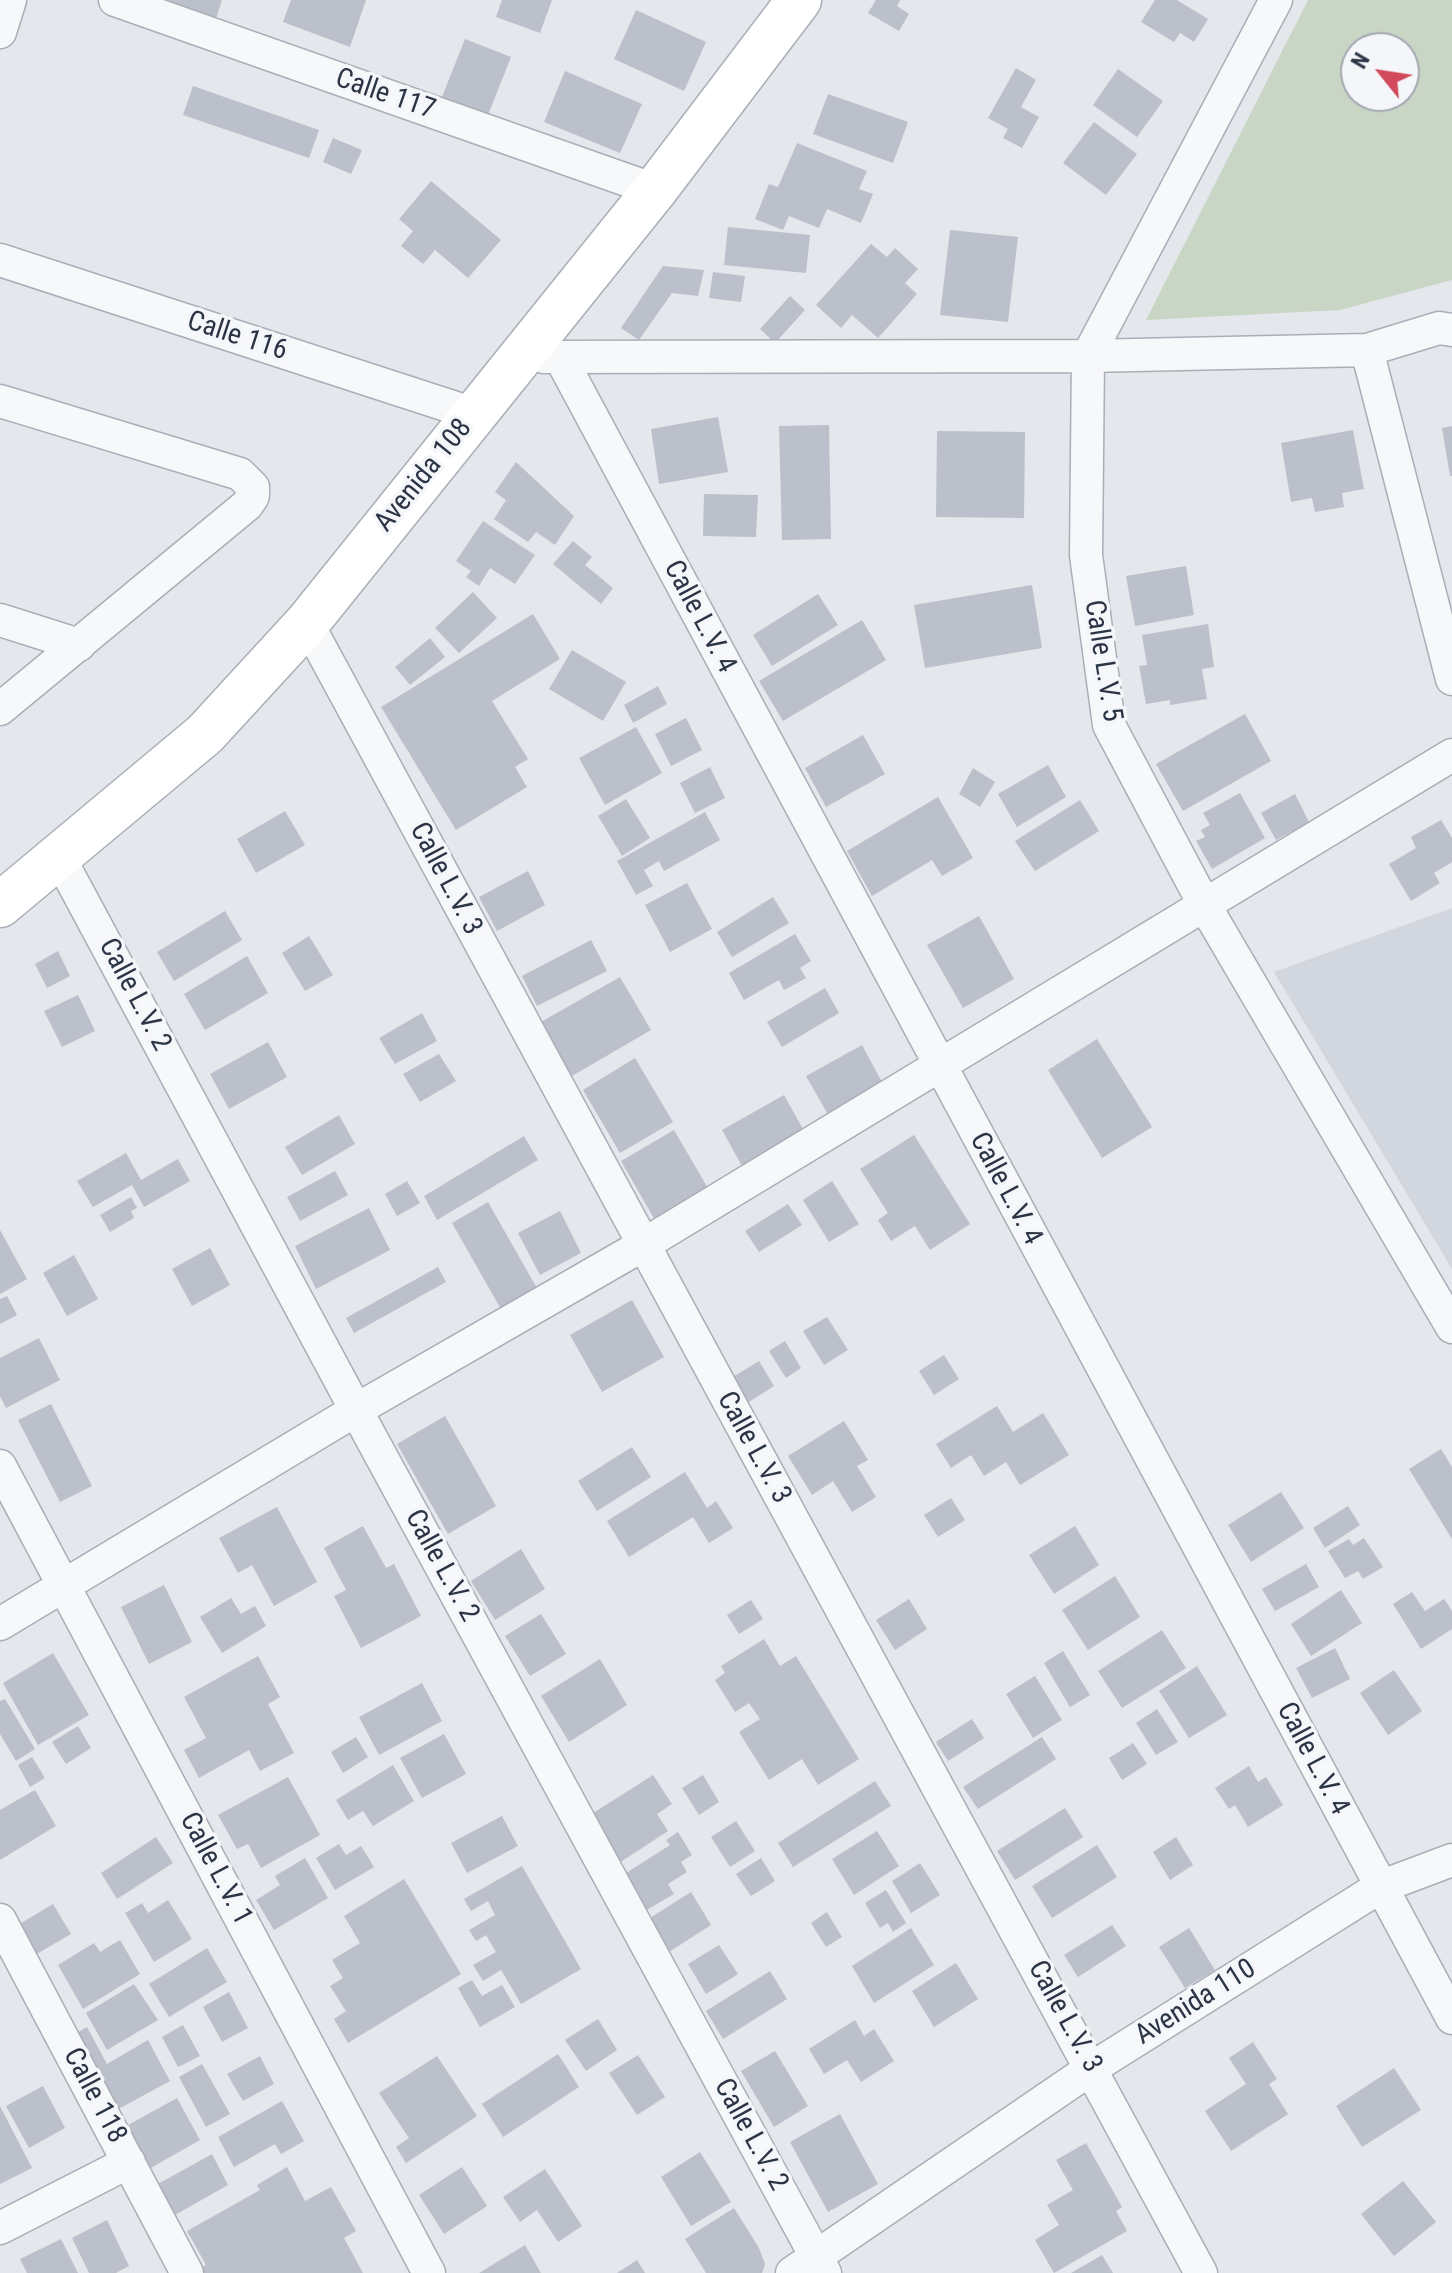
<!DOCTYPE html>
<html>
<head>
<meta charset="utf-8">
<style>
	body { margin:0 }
	#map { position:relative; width:1452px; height:2273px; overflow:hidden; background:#e4e7ec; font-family:"Roboto Condensed",sans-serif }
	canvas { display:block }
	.north { position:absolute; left:1340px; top:32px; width:80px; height:80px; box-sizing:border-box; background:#f4f6f9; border:2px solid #a4a8b1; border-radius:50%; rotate:300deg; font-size:22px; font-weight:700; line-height:32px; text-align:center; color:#2b3445 }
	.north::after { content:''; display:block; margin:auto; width:28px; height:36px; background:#d1495b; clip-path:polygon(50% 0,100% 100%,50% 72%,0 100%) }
</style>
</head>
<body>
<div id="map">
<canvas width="1452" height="2273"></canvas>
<div class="north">N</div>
</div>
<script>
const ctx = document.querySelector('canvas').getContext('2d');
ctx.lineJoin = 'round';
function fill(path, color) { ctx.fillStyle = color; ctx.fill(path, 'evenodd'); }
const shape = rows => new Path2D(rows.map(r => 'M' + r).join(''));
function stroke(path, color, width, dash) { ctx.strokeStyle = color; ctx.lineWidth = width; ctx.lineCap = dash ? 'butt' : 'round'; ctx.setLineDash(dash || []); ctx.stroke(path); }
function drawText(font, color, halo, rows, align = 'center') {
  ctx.font = font + ' "Roboto Condensed",sans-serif'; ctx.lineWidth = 7; ctx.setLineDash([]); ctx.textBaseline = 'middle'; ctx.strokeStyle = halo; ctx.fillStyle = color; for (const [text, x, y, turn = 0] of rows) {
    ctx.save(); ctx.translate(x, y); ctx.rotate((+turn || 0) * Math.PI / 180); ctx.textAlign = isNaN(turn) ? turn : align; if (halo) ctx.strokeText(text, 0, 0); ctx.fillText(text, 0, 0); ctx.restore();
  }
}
const built = shape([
	[1452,908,1452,1269,1274,972]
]);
const green = shape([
	[1308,0,1452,0,1452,280,1340,310,1146,320],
	[1356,48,1404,48,1404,96,1356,96]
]);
const building = shape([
	[146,0,222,0,215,22],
	[291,0,366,0,350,47,283,22],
	[502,0,552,0,540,33,496,17],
	[876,0,900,0,897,6,909,14,899,31,868,13],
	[1155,0,1177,0,1208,19,1194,42,1180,33,1174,42,1141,22],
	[636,10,706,42,684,91,614,59],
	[465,39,511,57,484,125,438,107],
	[1016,68,1036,80,1021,107,1039,117,1022,148,1003,138,1008,129,988,118],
	[1118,69,1163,101,1137,137,1093,105],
	[565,71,642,104,620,153,544,122],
	[193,86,319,130,309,158,183,115],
	[828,94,908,122,893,163,813,134],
	[1094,122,1137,154,1106,195,1063,163],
	[333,138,362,150,351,174,323,162],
	[797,143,867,171,859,189,873,194,861,223,827,209,819,228,789,216,783,230,755,219,769,184,778,187],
	[431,181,501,240,468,278,435,250,423,264,401,246,413,231,399,219],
	[728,227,810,235,806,273,724,265],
	[950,230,1018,237,1008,322,940,315],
	[871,244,887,257,895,248,918,269,905,283,917,294,878,338,852,315,841,328,816,305],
	[663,266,704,270,698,296,672,293,639,340,621,328],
	[713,272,745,276,741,302,709,298],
	[790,296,805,310,775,343,760,329],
	[718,417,728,472,659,484,651,429],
	[829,425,831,539,782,540,779,426],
	[1452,426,1452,476,1450,476,1442,428],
	[1353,430,1364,489,1342,493,1344,507,1315,512,1312,498,1291,502,1281,443],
	[937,431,1025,432,1024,518,936,517],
	[516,462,574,516,555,545,536,532,528,542,494,519,506,500,495,492],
	[704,494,758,495,756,537,703,536],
	[483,521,535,555,515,584,490,568,479,586,466,577,471,571,456,561],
	[573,541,592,557,585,565,613,588,601,604,553,564],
	[1186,566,1194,615,1135,626,1126,576],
	[1032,585,1042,648,925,668,914,605],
	[473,592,497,618,459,653,435,628],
	[818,594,838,625,772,666,753,635],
	[533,614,560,659,492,701,528,759,515,767,527,787,456,830,381,707],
	[862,620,886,660,783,721,759,681],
	[1208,624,1214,667,1202,669,1207,699,1170,705,1170,700,1146,704,1139,666,1147,665,1142,635],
	[430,638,445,657,410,685,395,667],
	[572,650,626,682,603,721,549,689],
	[658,686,667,704,633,723,624,705],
	[1245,714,1271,761,1183,811,1156,764],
	[686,718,702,750,671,766,655,734],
	[636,727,662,773,605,805,579,758],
	[863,735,885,774,826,807,805,768],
	[1048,765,1066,797,1017,827,998,794],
	[710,767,725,798,695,813,680,783],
	[973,768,995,782,980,807,959,794],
	[1240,793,1265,838,1212,869,1196,841,1205,837,1201,830,1210,825,1203,813],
	[1295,794,1309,822,1276,840,1261,813],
	[938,797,973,858,942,876,932,860,872,896,847,851],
	[626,799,650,838,622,856,598,816],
	[1080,800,1099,831,1035,871,1015,841],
	[285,811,305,845,256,873,237,839],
	[705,812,720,840,664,871,659,861,644,870,653,886,636,895,617,861],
	[1441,820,1452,838,1452,862,1434,873,1440,883,1411,901,1389,864,1416,848,1411,837],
	[528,871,545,905,497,931,479,897],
	[687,883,712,929,670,952,645,905],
	[773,897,789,923,732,957,717,932],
	[225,911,242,940,174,981,157,952],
	[979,916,1014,979,963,1008,927,945],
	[795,934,811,961,800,968,806,978,784,990,779,980,744,1000,729,973],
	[309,936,333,975,305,991,282,953],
	[591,940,607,971,537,1006,522,976],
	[58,951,70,976,47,988,35,964],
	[247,956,268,993,205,1030,184,994],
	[620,977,651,1030,572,1076,541,1022],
	[825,988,839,1013,782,1047,767,1022],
	[78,995,95,1031,62,1047,44,1011],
	[422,1013,437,1041,395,1064,379,1038],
	[1097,1039,1152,1127,1102,1158,1048,1070],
	[268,1042,287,1077,229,1109,210,1074],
	[862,1045,882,1082,827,1113,806,1076],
	[439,1054,456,1081,420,1102,403,1074],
	[635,1058,673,1122,620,1153,583,1090],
	[784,1095,804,1131,742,1166,722,1130],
	[339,1115,355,1144,302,1175,285,1147],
	[674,1130,709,1190,656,1222,621,1161],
	[914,1135,970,1224,930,1250,915,1226,891,1241,878,1220,888,1213,860,1169],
	[524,1136,538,1160,437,1220,424,1196],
	[126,1153,141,1180,178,1159,190,1181,144,1207,132,1185,93,1207,77,1181],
	[335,1171,348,1195,300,1221,287,1197],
	[407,1181,420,1203,397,1216,385,1194],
	[832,1181,859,1224,829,1242,803,1200],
	[131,1197,137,1208,131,1211,134,1218,110,1232,100,1215],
	[488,1202,538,1290,502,1311,452,1223],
	[788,1204,802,1225,759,1252,745,1231],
	[369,1208,390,1250,316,1289,295,1246],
	[560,1211,581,1253,540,1275,518,1233],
	[0,1230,27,1279,0,1294],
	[210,1248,230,1285,192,1306,172,1269],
	[74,1255,98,1299,67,1316,43,1273],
	[438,1267,446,1282,354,1333,346,1318],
	[7,1296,17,1315,0,1324,0,1299],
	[632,1300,664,1357,602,1392,570,1335],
	[827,1317,848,1350,824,1365,803,1331],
	[39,1338,60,1380,6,1408,0,1396,0,1358],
	[785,1341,801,1368,786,1378,769,1351],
	[944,1355,959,1379,934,1395,919,1371],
	[759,1361,774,1386,749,1402,733,1377],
	[51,1404,92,1486,60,1502,18,1420],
	[997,1406,1013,1432,1043,1413,1069,1455,1020,1485,1006,1462,984,1476,971,1455,951,1468,936,1444],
	[445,1416,496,1506,448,1534,397,1444],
	[844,1421,868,1460,857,1466,876,1497,852,1512,833,1481,812,1495,788,1456],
	[632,1447,651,1477,597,1511,578,1481],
	[1441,1449,1452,1467,1452,1539,1409,1469],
	[685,1472,707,1508,716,1501,733,1528,709,1543,693,1517,629,1557,607,1521],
	[1281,1492,1304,1528,1251,1562,1228,1525],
	[951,1498,965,1520,938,1537,924,1515],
	[1348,1506,1360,1525,1325,1548,1313,1528],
	[277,1507,317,1582,274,1606,252,1565,238,1573,219,1538],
	[363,1526,386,1568,394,1564,421,1616,361,1648,334,1596,346,1590,324,1548],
	[1075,1526,1099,1565,1054,1594,1029,1555],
	[1364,1538,1383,1567,1363,1579,1358,1571,1345,1578,1328,1551,1349,1539,1353,1545],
	[521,1549,545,1589,495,1620,471,1581],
	[1306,1564,1319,1587,1275,1611,1262,1589],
	[1115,1576,1140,1617,1088,1650,1062,1610],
	[164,1585,192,1642,149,1664,121,1607],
	[1341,1590,1362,1623,1311,1656,1291,1624],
	[1412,1592,1425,1611,1444,1599,1452,1611,1452,1629,1421,1649,1393,1604],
	[231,1598,241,1614,255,1606,266,1626,222,1653,200,1617],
	[909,1599,927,1629,895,1650,876,1620],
	[751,1600,763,1619,739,1634,727,1615],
	[541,1614,566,1654,530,1676,505,1636],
	[1162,1630,1186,1668,1122,1708,1098,1671],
	[764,1639,780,1666,796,1656,859,1759,818,1785,802,1759,769,1780,739,1732,760,1719,749,1703,735,1712,715,1680,725,1673,721,1666],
	[1335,1648,1350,1679,1312,1698,1296,1668],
	[1063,1651,1090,1695,1070,1707,1044,1663],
	[53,1653,89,1715,38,1745,3,1683],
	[258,1656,280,1697,268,1704,294,1753,260,1771,249,1750,199,1778,184,1750,206,1738,184,1697],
	[600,1659,627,1705,569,1742,541,1696],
	[1197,1666,1227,1715,1189,1738,1159,1691],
	[1394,1670,1422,1711,1388,1735,1360,1693],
	[1035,1676,1062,1720,1033,1738,1006,1694],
	[422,1683,442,1721,379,1755,359,1717],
	[5,1699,35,1749,16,1761,0,1734,0,1701],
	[1157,1709,1178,1742,1156,1755,1136,1723],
	[972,1719,984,1738,948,1761,936,1742],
	[78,1726,91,1748,66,1764,52,1742],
	[444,1734,466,1774,422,1798,400,1758],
	[356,1737,368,1757,343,1773,331,1752],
	[1042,1737,1056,1759,978,1809,963,1787],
	[1133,1743,1147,1764,1122,1780,1109,1758],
	[32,1757,45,1778,30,1787,18,1765],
	[393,1765,414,1801,373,1826,363,1811,348,1820,336,1800],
	[1249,1766,1258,1782,1266,1777,1283,1805,1248,1827,1235,1805,1229,1809,1215,1788],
	[653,1775,672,1804,657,1814,668,1831,616,1865,587,1817],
	[703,1775,719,1802,699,1815,682,1788],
	[288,1777,320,1835,261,1868,248,1844,237,1849,218,1815],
	[875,1781,891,1806,793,1867,778,1843],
	[35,1790,56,1826,0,1860,0,1810],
	[1065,1808,1083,1837,1015,1880,997,1851],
	[502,1816,518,1846,467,1873,451,1843],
	[736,1821,755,1851,730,1867,711,1837],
	[877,1831,899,1866,854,1895,832,1859],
	[678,1832,692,1855,681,1862,687,1872,668,1884,674,1894,645,1911,623,1875,670,1845,666,1840],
	[156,1837,173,1863,117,1899,101,1873],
	[1176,1837,1193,1865,1170,1880,1153,1852],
	[339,1844,346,1855,361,1846,374,1867,335,1890,316,1858],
	[1097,1845,1117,1877,1052,1918,1032,1886],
	[305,1858,328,1898,274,1930,256,1900,280,1885,275,1876],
	[761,1858,775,1881,751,1896,736,1874],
	[920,1863,940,1895,911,1913,892,1881],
	[522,1866,581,1969,521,2004,501,1970,483,1981,473,1965,496,1952,486,1935,476,1941,469,1930,495,1915,488,1901,471,1911,464,1899],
	[404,1879,461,1974,348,2043,334,2019,346,2011,330,1986,343,1978,332,1960,360,1943,344,1916],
	[886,1890,906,1923,893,1932,888,1923,880,1928,865,1903],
	[691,1892,711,1925,666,1954,645,1921],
	[168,1900,192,1939,154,1962,125,1913,142,1903,148,1913],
	[53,1904,71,1934,30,1958,13,1928],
	[827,1912,842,1937,826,1947,811,1923],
	[1112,1925,1126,1946,1078,1977,1064,1955],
	[911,1928,934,1965,874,2003,852,1966],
	[1189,1928,1215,1970,1185,1988,1159,1947],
	[120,1940,140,1974,83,2009,58,1965,94,1943,100,1952],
	[719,1945,738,1974,706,1994,688,1964],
	[207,1948,227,1982,169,2017,149,1984],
	[956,1963,978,1999,934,2027,912,1991],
	[770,1971,787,1999,723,2039,706,2011],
	[472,1980,482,1996,502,1985,515,2007,480,2027,458,1988],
	[134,1984,158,2020,107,2050,86,2013],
	[229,1992,248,2028,222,2042,203,2007],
	[598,2019,617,2050,586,2071,565,2040],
	[855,2020,864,2036,874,2029,894,2061,861,2082,847,2060,824,2074,809,2049],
	[183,2025,200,2056,178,2067,162,2037],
	[87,2027,107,2064,148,2040,170,2081,113,2112,71,2036],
	[1253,2042,1277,2079,1269,2084,1288,2114,1231,2151,1205,2111,1246,2084,1229,2058],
	[775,2051,808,2106,774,2127,741,2071],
	[558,2054,579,2087,503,2137,482,2104],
	[638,2055,665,2097,637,2115,609,2073],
	[260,2056,274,2084,243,2101,227,2074],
	[437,2056,477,2116,406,2163,396,2147,409,2138,379,2093],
	[202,2064,230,2114,206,2127,179,2077],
	[1394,2068,1421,2110,1362,2147,1336,2106],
	[43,2086,65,2128,29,2148,6,2106],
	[177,2098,200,2140,142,2173,119,2130],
	[282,2101,304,2141,281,2154,275,2144,234,2167,218,2137],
	[0,2106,32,2168,0,2184],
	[840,2114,878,2184,828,2212,790,2142],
	[1086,2143,1122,2207,1116,2211,1127,2231,1054,2273,1035,2240,1059,2225,1047,2205,1073,2190,1056,2160],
	[700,2152,731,2202,691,2226,661,2177],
	[212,2154,228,2185,175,2215,158,2184],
	[287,2167,305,2201,331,2187,356,2231,344,2238,363,2273,197,2273,195,2271,206,2265,187,2231,260,2190,257,2185],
	[462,2167,487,2206,444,2234,419,2195],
	[545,2169,582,2226,558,2242,537,2210,520,2222,503,2197],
	[1403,2181,1436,2222,1394,2256,1361,2214],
	[734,2208,759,2248,765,2264,762,2273,706,2273,685,2239],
	[107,2220,129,2266,116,2273,89,2273,72,2238],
	[61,2239,78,2273,27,2273,20,2259],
	[525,2245,541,2273,479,2273],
	[1102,2255,1113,2273,1071,2273],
	[637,2260,645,2273,617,2273]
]);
const street = shape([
	[115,0,655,190],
	[1276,0,1088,356,1086,555,1109,725,1205,906,1452,1327],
	[0,32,10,0],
	[0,260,474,414],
	[1367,350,1452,679],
	[544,357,1088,356,1367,350,1439,328,1452,330],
	[560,357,1452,2018],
	[0,401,240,474,253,487,253,496,247,505,0,709],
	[0,620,79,645],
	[307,623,1201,2273],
	[59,857,356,1410,825,2273],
	[0,1466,429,2273],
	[0,1624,356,1410,643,1245,1452,755],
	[0,1920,187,2273],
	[0,2228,129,2162],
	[792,2273,1092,2068,1380,1887,1452,1860]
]);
const secondary = shape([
	[0,905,205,734,307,623,655,190,799,0]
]);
const streetNames = [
	["Calle 117",385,95,19],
	["Calle 116",237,337,18],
	["Avenida 108",424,476,-51],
	["Calle L.V. 4",699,617,62],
	["Calle L.V. 5",1102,661,81],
	["Calle L.V. 3",445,879,62],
	["Calle L.V. 2",134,995,62],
	["Calle L.V. 4",1005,1189,62],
	["Calle L.V. 3",753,1448,61],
	["Calle L.V. 2",441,1566,61],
	["Calle L.V. 4",1312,1759,62],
	["Calle L.V. 1",215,1869,62],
	["Avenida 110",1196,2003,-32],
	["Calle L.V. 3",1064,2017,61],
	["Calle 118",94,2096,62],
	["Calle L.V. 2",750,2135,61]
];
fill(built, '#d2d6de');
fill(green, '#c9d6c5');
fill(building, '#bbc0ca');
stroke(street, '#a9aeb7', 35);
stroke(secondary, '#a9aeb7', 47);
stroke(street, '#f7f8fa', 32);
stroke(secondary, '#fff', 44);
drawText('28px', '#2b3445', '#f4f6f9', streetNames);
</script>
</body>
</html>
